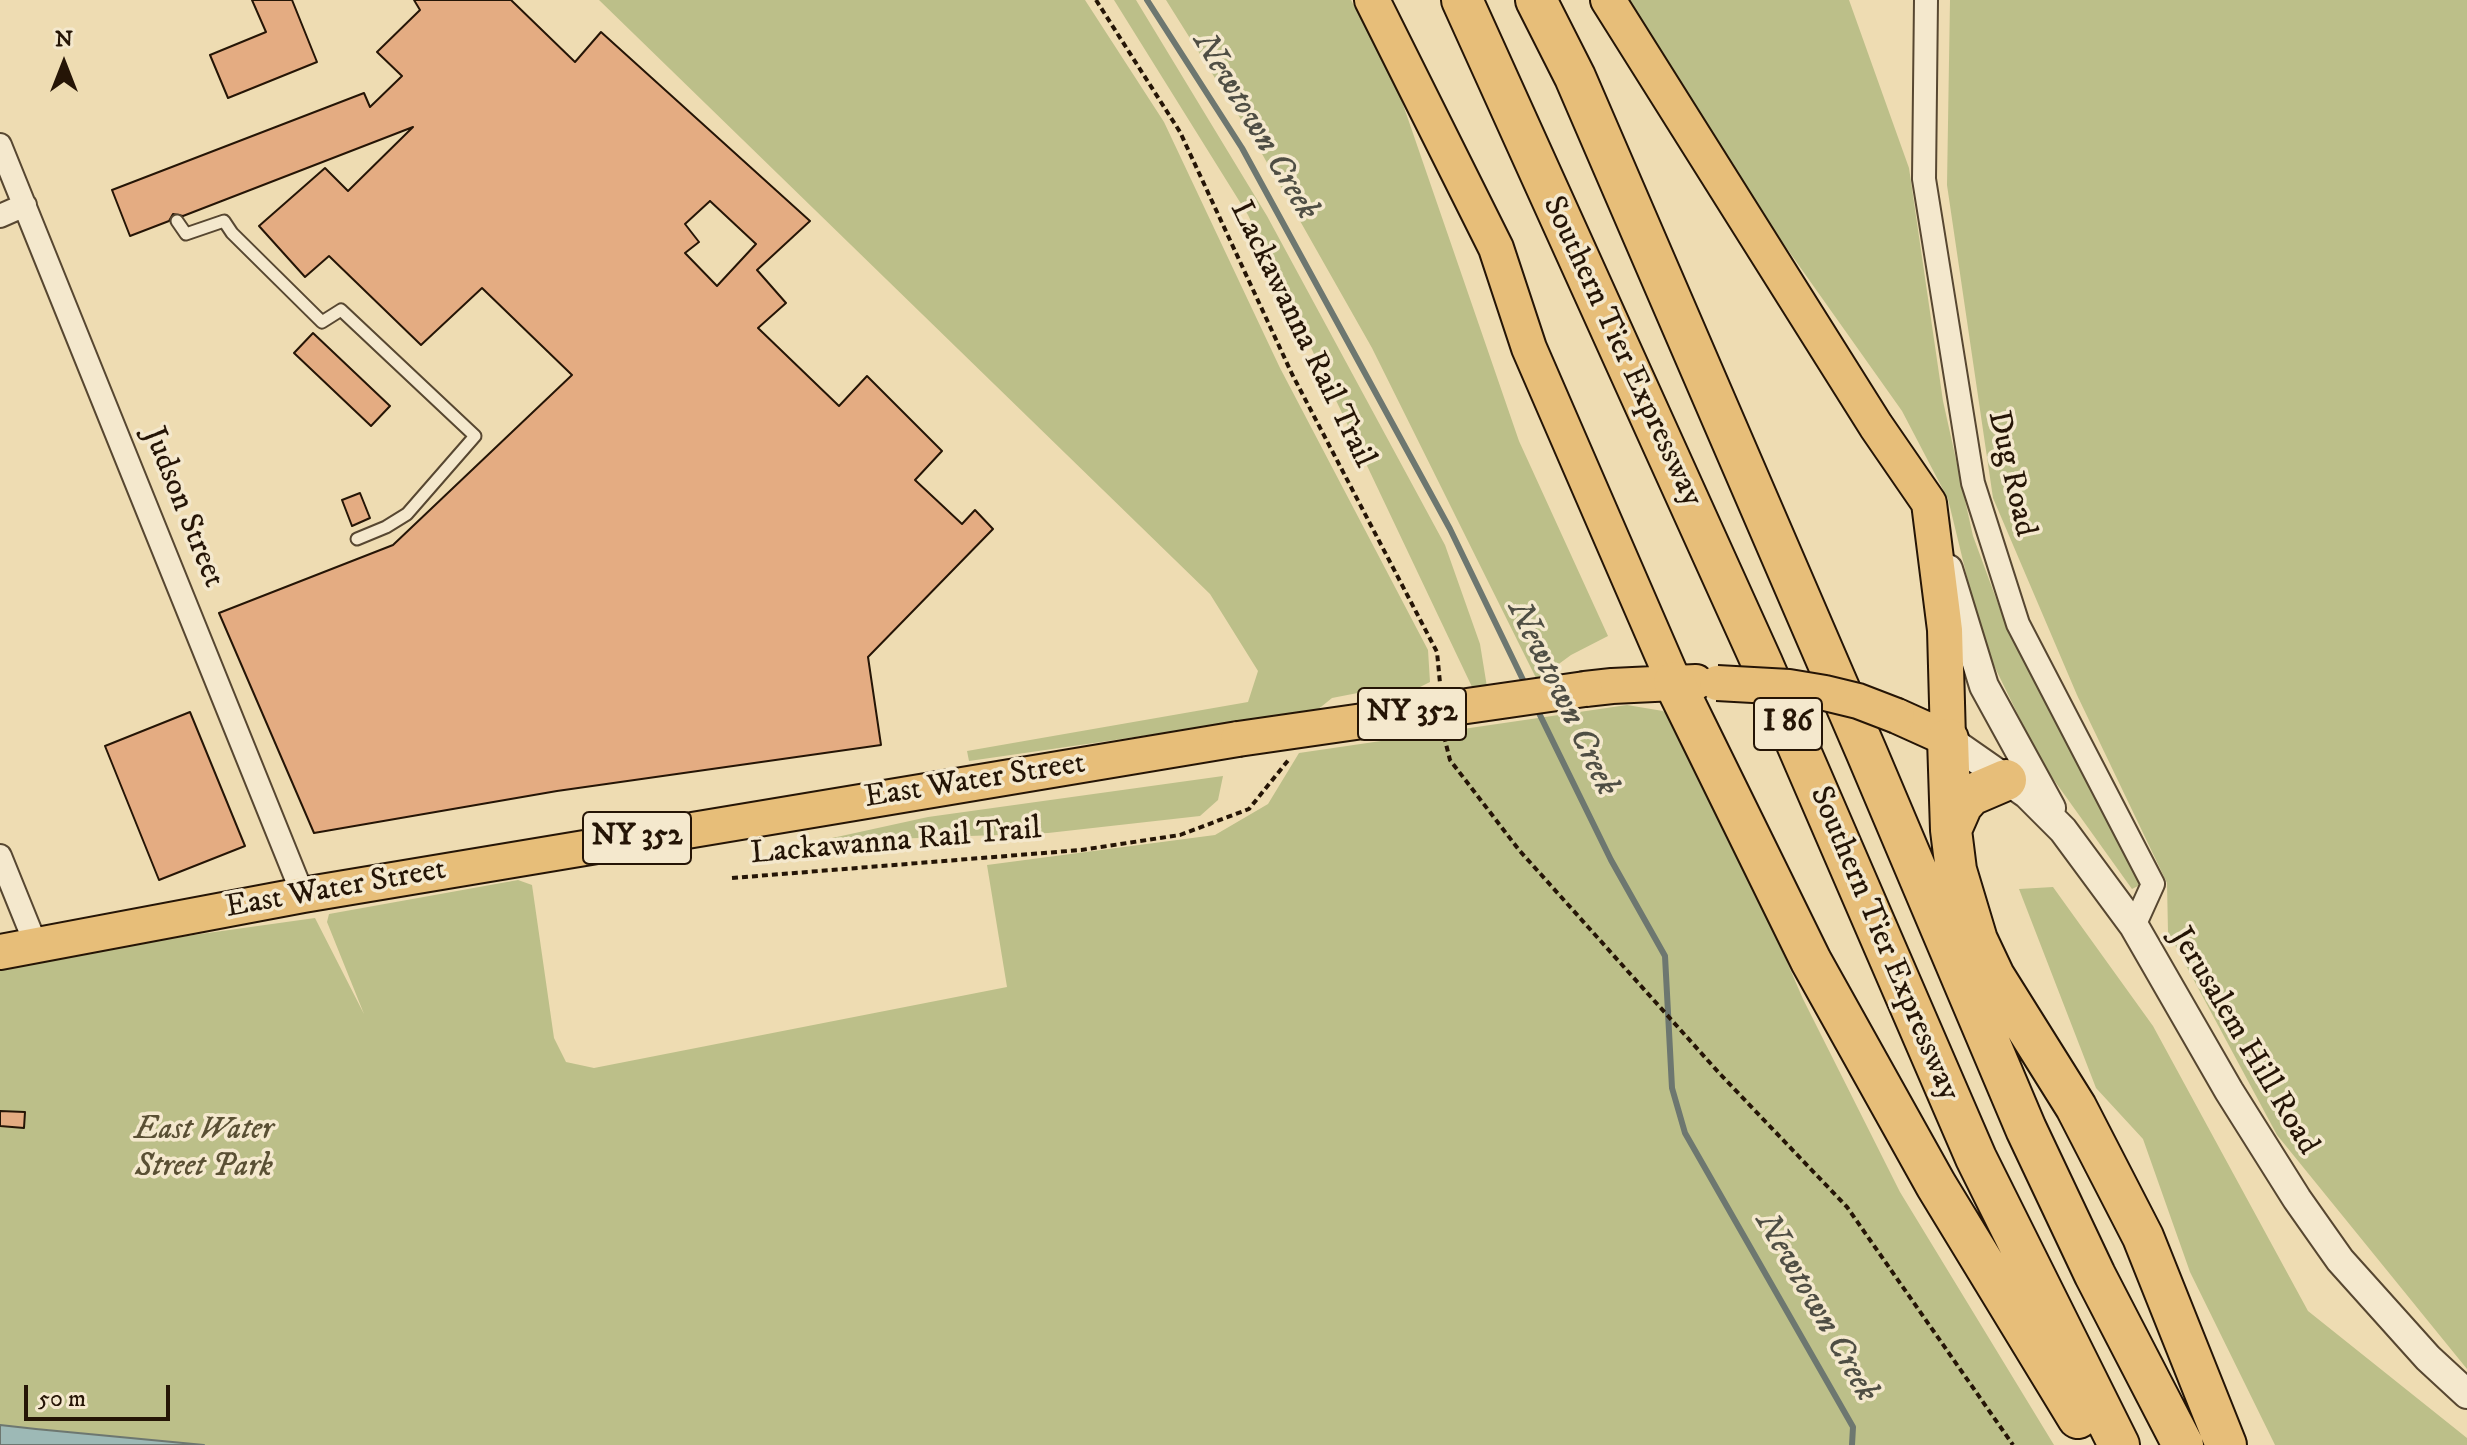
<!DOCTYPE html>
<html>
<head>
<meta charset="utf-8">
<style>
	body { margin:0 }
	#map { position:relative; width:2467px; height:1445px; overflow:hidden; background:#eedcb2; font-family:"IM FELL DW Pica",serif }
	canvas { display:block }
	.north { position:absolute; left:24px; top:24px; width:80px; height:80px; -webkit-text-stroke:6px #f4e8cd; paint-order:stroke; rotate:0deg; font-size:22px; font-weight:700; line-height:32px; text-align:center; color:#251506 }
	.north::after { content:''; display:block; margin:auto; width:28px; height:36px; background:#251506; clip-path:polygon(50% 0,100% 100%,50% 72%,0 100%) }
	.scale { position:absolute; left:24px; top:1385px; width:146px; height:36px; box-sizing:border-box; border:4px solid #251506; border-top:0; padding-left:10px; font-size:24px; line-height:28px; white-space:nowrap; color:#251506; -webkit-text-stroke:6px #f4e8cd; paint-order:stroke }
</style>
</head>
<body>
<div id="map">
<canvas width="2467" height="1445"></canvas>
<div class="north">N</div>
<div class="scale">50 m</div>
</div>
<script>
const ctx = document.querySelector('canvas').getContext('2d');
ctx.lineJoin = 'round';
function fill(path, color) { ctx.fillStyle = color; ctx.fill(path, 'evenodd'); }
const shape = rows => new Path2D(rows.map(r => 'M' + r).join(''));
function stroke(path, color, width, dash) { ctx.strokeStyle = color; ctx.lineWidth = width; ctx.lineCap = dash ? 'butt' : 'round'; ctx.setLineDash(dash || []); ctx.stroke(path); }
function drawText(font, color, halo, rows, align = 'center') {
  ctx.font = font + ' "IM FELL DW Pica",serif'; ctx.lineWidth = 7; ctx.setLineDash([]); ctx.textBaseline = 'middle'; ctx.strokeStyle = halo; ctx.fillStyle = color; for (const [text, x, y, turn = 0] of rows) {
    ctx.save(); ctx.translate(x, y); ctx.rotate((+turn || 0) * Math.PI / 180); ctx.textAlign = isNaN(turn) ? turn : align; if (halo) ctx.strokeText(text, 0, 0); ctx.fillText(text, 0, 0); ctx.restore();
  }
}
const green = shape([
	[599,0,1085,0,1164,122,1280,368,1428,650,1430,682,1418,688,1378,689,1332,698,1316,711,969,761,967,751,1248,702,1258,671,1210,594],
	[1114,0,1136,0,1267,216,1445,545,1480,644,1487,687,1473,689,1248,215],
	[1166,0,1351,0,1397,87,1519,441,1608,636,1571,655,1537,680,1372,348,1257,145],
	[1626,0,1849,0,1909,168,1943,401,1973,536,2004,620,2140,885,2132,889,2041,762,1983,643,1948,499,1902,411,1778,236],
	[1950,0,2467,0,2467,1369,2277,1135,2168,932,2167,883,2077,695,1993,498,1947,185],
	[1627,705,1663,711,1686,729,1803,999,1900,1192,2054,1445,204,1445,0,1425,0,962,315,918,364,1014,327,922,329,914,518,880,532,885,554,1038,566,1062,594,1068,1007,987,987,865,1215,835,1268,804,1299,753],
	[1223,776,1218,800,1200,816,1048,833,814,842,928,817],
	[2053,887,2153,1026,2308,1311,2467,1438,2467,1445,2275,1445,2190,1272,2143,1139,2096,1088,2019,889]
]);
const water = shape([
	[0,1425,36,1429,204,1445,0,1445,0,1425]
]);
const stream = shape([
	[1147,0,1242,148,1450,529,1526,686],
	[1536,707,1611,860,1665,956,1672,1088,1685,1133,1853,1427,1852,1445]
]);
const building = shape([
	[252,0,292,0,317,62,228,98,210,55,266,32,252,0],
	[414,0,511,0,575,62,601,32,810,221,757,270,786,303,758,328,839,406,867,376,942,451,915,480,962,524,975,510,993,529,868,657,881,745,557,791,314,833,219,613,393,545,572,375,482,288,421,345,329,256,305,277,259,226,325,168,348,191,413,127,183,216,173,214,169,221,130,236,112,190,364,93,370,107,402,76,377,52,420,10,414,0],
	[710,201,756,244,717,286,685,253,699,242,685,224,710,201],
	[313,333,390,406,371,426,294,353,313,333],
	[360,493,370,518,352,526,342,500,360,493],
	[190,712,245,846,159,880,105,746,190,712],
	[0,1111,25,1112,24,1128,0,1126,0,1111]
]);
const path = shape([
	[1096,0,1180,132,1292,374,1437,652,1440,683],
	[1444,736,1450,760,1519,850,1720,1074,1847,1207,2013,1445],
	[732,878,1081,850,1180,835,1249,809,1290,758]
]);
const service = shape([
	[177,221,186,234,224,221,232,233,322,322,341,310,475,436,407,514,386,527,357,539]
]);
const minor = shape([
	[1926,0,1924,179,1973,483,2018,624,2153,884,2134,926],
	[0,145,303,895],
	[0,216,25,205],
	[0,856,36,945]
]);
const tertiary = shape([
	[1948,569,1984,686,2051,808],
	[1948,739,2027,794,2063,830,2134,926,2229,1091,2297,1199,2340,1260,2428,1358,2467,1394]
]);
const primary = shape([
	[1372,0,1496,248,1529,348,1674,682],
	[1608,0,1876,426,1929,503,1945,630,1948,739,1897,716],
	[1585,689,1612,686,1696,682],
	[0,952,303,895,1238,739]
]);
const motorway = shape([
	[1462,0,1762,663,1976,1158,2119,1445],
	[1536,0,1575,77,1866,751,2026,1129,2095,1275,2183,1445],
	[1674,682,1811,961,1936,1185,2078,1418],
	[1948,739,1951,830,1956,870,1977,940,1994,976,2076,1107,2143,1237,2226,1445],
	[1951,830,1962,805,1971,795,2006,780]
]);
const primaryBridge = shape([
	[1717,683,1789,687,1825,693,1858,701,1897,716],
	[1238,739,1585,689]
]);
const shields = [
	[1412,714,108],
	[1788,724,68],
	[637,838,108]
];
const shieldNames = [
	["NY 352",1412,714],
	["I 86",1788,724],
	["NY 352",637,838]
];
const streetNames = [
	["Lackawanna Rail Trail",1301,335,64],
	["Southern Tier Expressway",1621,352,65],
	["Dug Road",2010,474,77],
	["Judson Street",182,508,68],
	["East Water Street",975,782,-9],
	["Lackawanna Rail Trail",896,843,-5],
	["East Water Street",336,890,-10],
	["Southern Tier Expressway",1883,944,67],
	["Jerusalem Hill Road",2243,1042,59]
];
const parkNames = [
	["East Water",204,1131],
	["Street Park",204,1168]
];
const waterNames = [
	["Newtown Creek",1254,127,59],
	["Newtown Creek",1561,699,64],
	["Newtown Creek",1815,1308,60]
];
fill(green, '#bcbf89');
fill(water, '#9db9b6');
stroke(water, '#6d7770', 2);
stroke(stream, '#6d7770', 6);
fill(building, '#e4ac82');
stroke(building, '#251506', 2);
stroke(service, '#574731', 15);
stroke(minor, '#574731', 26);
stroke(tertiary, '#574731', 32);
stroke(primary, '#251506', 38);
stroke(motorway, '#251506', 44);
stroke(path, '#251506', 4, [6, 4]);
stroke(service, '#f4e8cd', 11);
stroke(minor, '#f4e8cd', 22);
stroke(tertiary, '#f4e8cd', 28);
stroke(primary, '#e7be79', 34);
stroke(motorway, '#e7be79', 40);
stroke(primaryBridge, '#251506', 38, []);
stroke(primaryBridge, '#e7be79', 34);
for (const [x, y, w] of shields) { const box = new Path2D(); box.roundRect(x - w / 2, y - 26, w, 52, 6); ctx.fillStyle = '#f4e8cd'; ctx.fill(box); stroke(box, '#251506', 2); }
drawText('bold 30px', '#251506', null, shieldNames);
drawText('32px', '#251506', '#f4e8cd', streetNames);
drawText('italic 32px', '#5a5034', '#f4e8cd', parkNames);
drawText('italic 34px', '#4f4e44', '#f4e8cd', waterNames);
</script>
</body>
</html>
